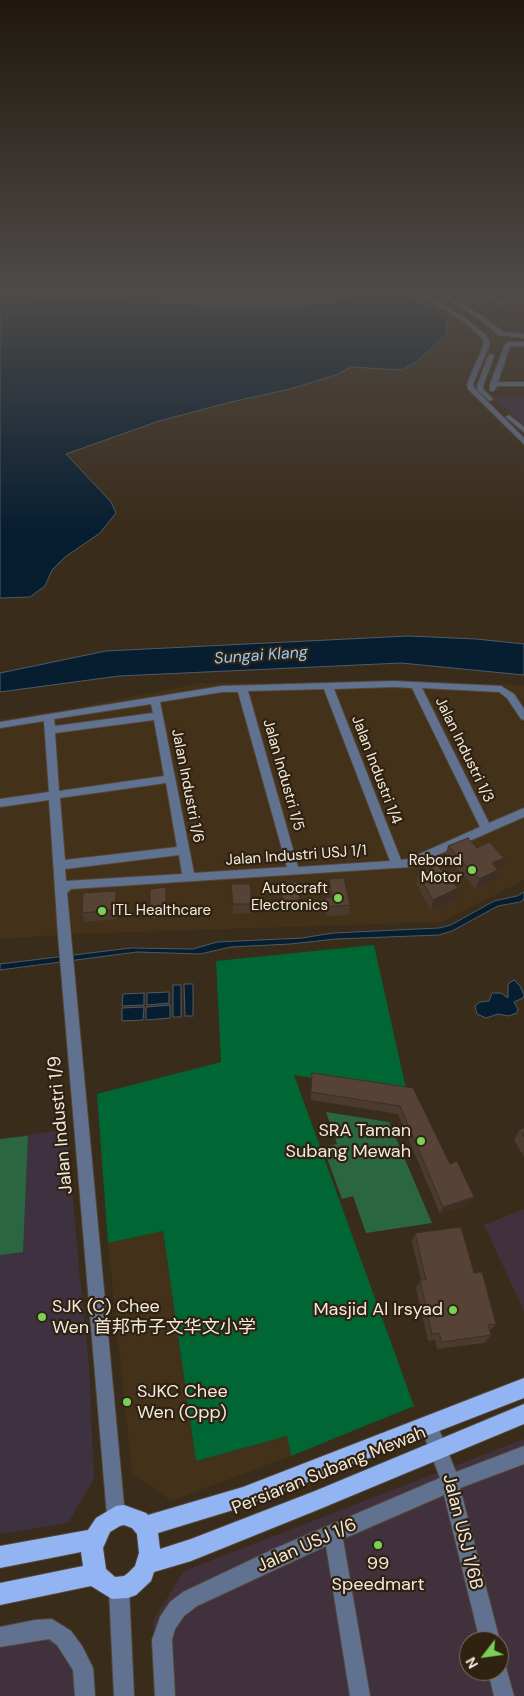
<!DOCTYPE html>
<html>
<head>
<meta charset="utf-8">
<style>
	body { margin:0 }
	#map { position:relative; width:524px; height:1696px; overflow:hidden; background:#3a2c1a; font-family:"DM Sans",sans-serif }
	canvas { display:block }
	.north { position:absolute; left:459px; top:1631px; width:50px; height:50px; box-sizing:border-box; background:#302211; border:1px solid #7e7263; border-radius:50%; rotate:240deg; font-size:14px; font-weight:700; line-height:20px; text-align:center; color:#f3eadf }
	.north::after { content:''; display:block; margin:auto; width:18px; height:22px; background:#7ad157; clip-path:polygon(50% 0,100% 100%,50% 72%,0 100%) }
</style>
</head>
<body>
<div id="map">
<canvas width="524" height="1696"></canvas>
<div class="north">N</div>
</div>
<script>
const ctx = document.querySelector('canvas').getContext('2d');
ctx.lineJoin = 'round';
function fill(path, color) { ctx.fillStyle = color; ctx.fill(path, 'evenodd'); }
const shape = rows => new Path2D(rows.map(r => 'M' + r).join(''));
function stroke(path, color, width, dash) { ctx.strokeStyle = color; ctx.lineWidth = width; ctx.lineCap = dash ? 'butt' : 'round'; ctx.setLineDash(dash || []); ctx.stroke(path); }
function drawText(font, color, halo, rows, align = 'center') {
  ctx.font = font + ' "DM Sans","Noto Sans SC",sans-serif'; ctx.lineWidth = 4.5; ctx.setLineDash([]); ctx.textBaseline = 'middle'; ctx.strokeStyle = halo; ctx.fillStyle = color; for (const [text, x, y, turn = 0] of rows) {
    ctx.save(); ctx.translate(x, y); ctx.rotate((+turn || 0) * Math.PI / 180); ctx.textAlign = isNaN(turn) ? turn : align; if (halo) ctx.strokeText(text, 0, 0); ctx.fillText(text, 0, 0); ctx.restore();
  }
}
const commercial = shape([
	[524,1209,524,1311,484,1225],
	[524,1439,524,1696,156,1696,153,1621,184,1571],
	[469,1641,499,1641,499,1671,469,1671],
	[48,1636,60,1644,72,1660,79,1696,0,1696,0,1646]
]);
const built = shape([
	[201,683,512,684,524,686,524,880,442,922,76,934,0,939,0,719,63,710],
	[163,1231,196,1461,287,1436,291,1456,171,1501,132,1473,108,1243]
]);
const education = shape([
	[493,397,524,397,524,425],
	[67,1129,79,1269,89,1365,94,1479,68,1523,0,1534,0,1139]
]);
const green = shape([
	[326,1112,389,1122,432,1223,366,1233,353,1196,342,1199,323,1147,337,1144],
	[28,1136,23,1252,0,1255,0,1139]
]);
const forest = shape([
	[374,945,407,1093,294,1075,414,1406,291,1456,287,1436,196,1461,163,1231,108,1243,97,1094,221,1062,216,961]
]);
const water = shape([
	[6,293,32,293,39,300,84,300,158,293,166,302,201,305,299,306,346,298,354,293,403,293,442,314,447,323,446,335,416,362,402,370,351,367,336,375,290,389,231,402,159,421,66,454,111,502,116,513,100,533,65,557,52,570,45,586,30,597,0,598,0,295,6,293],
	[408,636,476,639,524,644,524,675,401,663,119,676,0,692,0,673,106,651,408,636],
	[524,892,524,899,520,902,498,906,452,931,439,935,336,939,290,944,231,947,200,954,137,952,0,970,0,964,131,948,193,949,217,942,302,938,333,933,439,928,451,925,494,901,517,896,524,892],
	[514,980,520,986,524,995,523,998,514,1002,518,1009,517,1013,508,1016,498,1014,486,1018,477,1014,475,1006,480,1002,489,1001,492,993,501,993,508,998,508,984,514,980],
	[184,984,193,984,193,1016,185,1016,184,984],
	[173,985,181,985,181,1017,173,1017,173,985],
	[169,992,169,1003,147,1005,147,993,169,992],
	[144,993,144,1005,122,1006,123,994,144,993],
	[170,1005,170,1018,146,1020,146,1007,170,1005],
	[144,1007,143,1020,122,1021,122,1008,144,1007]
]);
const minor = shape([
	[419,293,425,293,468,320,487,336,490,344,473,384,474,388,524,438,524,444,468,389,467,384,484,344,482,338,464,322,419,293],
	[439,293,445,293,482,316,503,332,524,334,524,338,499,335,478,318,439,293],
	[482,293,488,293,506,304,501,305,482,293],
	[508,342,524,342,524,346,510,346,498,382,524,382,524,386,497,386,494,391,490,391,490,384,505,344,508,342],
	[491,354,494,356,483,386,483,389,493,399,490,401,478,391,477,386,488,356,491,354],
	[509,415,524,427,524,432,507,418,506,417,509,415],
	[393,681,501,686,514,694,524,709,524,720,521,719,507,698,499,692,422,688,489,823,524,808,524,817,410,867,71,889,67,893,125,1516,123,1523,116,1525,109,1523,107,1516,58,935,49,800,0,807,0,799,49,792,44,721,0,728,0,722,222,686,393,681],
	[393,687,412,688,480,827,408,859,401,860,334,689,393,687],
	[324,689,390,861,298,867,248,691,324,689],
	[222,692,238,692,287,867,194,873,160,702,222,692],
	[151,704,153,713,55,726,54,719,151,704],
	[154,720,164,776,59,791,55,733,154,720],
	[166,783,177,847,65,860,60,798,166,783],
	[179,855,182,874,66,881,65,869,179,855],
	[429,1416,435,1419,456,1472,524,1446,524,1464,460,1488,500,1641,499,1643,499,1641,480,1641,444,1495,343,1539,370,1696,350,1696,326,1546,197,1606,184,1616,175,1629,172,1640,175,1696,155,1696,152,1640,160,1617,170,1602,183,1592,276,1548,440,1478,420,1425,423,1419,429,1416],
	[119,1579,126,1582,129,1589,134,1696,114,1696,109,1589,112,1582,119,1579],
	[52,1619,71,1631,82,1646,93,1668,95,1696,75,1696,73,1670,57,1645,49,1639,0,1647,0,1627,35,1620,52,1619],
	[499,1661,505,1664,514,1696,494,1696,488,1671,499,1671,499,1661]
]);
const major = shape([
	[524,1378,524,1398,243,1507,158,1533,160,1549,191,1539,315,1491,524,1404,524,1424,315,1511,191,1561,154,1572,151,1581,136,1595,128,1598,112,1599,91,1586,0,1605,0,1583,83,1566,81,1552,0,1568,0,1546,88,1530,96,1518,116,1506,124,1505,146,1513,148,1515,243,1487,524,1378],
	[124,1525,132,1528,137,1534,139,1553,135,1566,128,1573,124,1576,115,1577,106,1569,103,1548,110,1532,120,1526,124,1525]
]);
const wall = shape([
	[448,846,477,848,500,868,497,869,498,870,495,880,476,889,445,856],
	[418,874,456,898,431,910,416,884],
	[329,879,350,905,349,915,326,916,325,908,325,898,330,897,328,888],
	[281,882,300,900,300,910,283,911,281,892],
	[231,884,252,904,252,913,233,914],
	[167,897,167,917,152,918,150,908],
	[118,901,117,919,85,922,82,913],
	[312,1073,413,1088,450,1164,474,1197,470,1204,440,1214,398,1114,311,1100],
	[524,1128,524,1157,514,1140,520,1129],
	[415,1233,474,1273,496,1324,490,1331,490,1332,491,1335,485,1343,437,1349,435,1340,428,1341,416,1288,421,1280,412,1242]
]);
const shadedWall = shape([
	[504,858,500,868,489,873,492,863],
	[498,870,495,880,476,889,479,879],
	[166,887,167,897,167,917,166,907],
	[458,888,456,898,431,910,433,900],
	[116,891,118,901,117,919,115,910],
	[474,1197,470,1204,440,1214,443,1207]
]);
const building = shape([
	[468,838,477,848,489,842,504,858,492,863,498,870,479,879,448,846,468,838],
	[437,865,458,888,433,900,418,874,437,865],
	[344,878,350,905,327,907,325,898,332,897,329,879,344,878],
	[281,882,298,882,300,900,283,901,281,882],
	[231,884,250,884,252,904,233,904,231,884],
	[166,887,166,907,150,908,150,889,166,887],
	[116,891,115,910,82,913,83,893,116,891],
	[312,1073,413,1088,450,1164,457,1161,474,1197,443,1207,400,1106,311,1092,312,1073],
	[524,1128,524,1137,520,1129,524,1128],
	[461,1227,474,1273,482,1272,496,1324,488,1325,491,1335,442,1342,439,1333,432,1334,420,1280,426,1280,415,1233,461,1227]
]);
const markers = [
	[472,870,5,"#7ad157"],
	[338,898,5,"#7ad157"],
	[102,911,5,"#7ad157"],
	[421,1141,5,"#7ad157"],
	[453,1310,5,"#7ad157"],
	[42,1317,5,"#7ad157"],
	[127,1402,5,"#7ad157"],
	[378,1545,5,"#7ad157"]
];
const streetNames = [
	["Jalan Industri 1/3",464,750,64],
	["Jalan Industri 1/4",376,770,69],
	["Jalan Industri 1/5",283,775,74],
	["Jalan Industri 1/6",187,786,79],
	["Jalan Industri USJ 1/1",296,856,-4]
];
const poiNames = [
	["Rebond",462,861],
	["Motor",462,878],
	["Autocraft",328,889],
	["Electronics",328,906],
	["ITL Healthcare",112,911,"left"]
];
const waterNames = [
	["Sungai Klang",261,656,-4]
];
const nearStreetnames = [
	["Jalan Industri 1/9",61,1125,-95],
	["Persiaran Subang Mewah",329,1471,-22],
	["Jalan USJ 1/6B",462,1532,76],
	["Jalan USJ 1/6",307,1546,-24]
];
const nearPoinames = [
	["SRA Taman",411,1131],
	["Subang Mewah",411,1152],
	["SJK (C) Chee",52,1307,"left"],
	["Wen 首邦市子文华文小学",52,1328,"left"],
	["Masjid Al Irsyad",443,1310],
	["SJKC Chee",137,1392,"left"],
	["Wen (Opp)",137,1413,"left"],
	["99",378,1564,"center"],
	["Speedmart",378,1585,"center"]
];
fill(commercial, '#41313c');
fill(built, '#433119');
fill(education, '#3e3140');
fill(green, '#2a6640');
fill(forest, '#006634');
fill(water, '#071e31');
stroke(water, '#4e5b65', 1);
stroke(minor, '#544736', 2);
stroke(major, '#544736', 2);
fill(minor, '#617291');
fill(major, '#92b4f3');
fill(wall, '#4b3a2e');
fill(shadedWall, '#3d2f26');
fill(building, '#574336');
stroke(building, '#3d2f26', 1);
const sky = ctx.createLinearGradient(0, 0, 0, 531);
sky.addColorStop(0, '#20180e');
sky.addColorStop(0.55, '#4f4b49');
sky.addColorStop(1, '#4f4b4900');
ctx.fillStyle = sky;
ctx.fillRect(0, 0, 524, 531);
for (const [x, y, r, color] of markers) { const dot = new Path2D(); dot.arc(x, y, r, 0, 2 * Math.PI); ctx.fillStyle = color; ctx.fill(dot); stroke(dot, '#302211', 2); }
drawText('15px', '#f3eadf', '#302211', streetNames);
drawText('15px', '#f3eadf', '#302211', poiNames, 'right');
drawText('italic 16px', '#96ccfb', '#302211', waterNames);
drawText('18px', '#f3eadf', '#302211', nearStreetnames);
drawText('18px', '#f3eadf', '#302211', nearPoinames, 'right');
</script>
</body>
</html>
